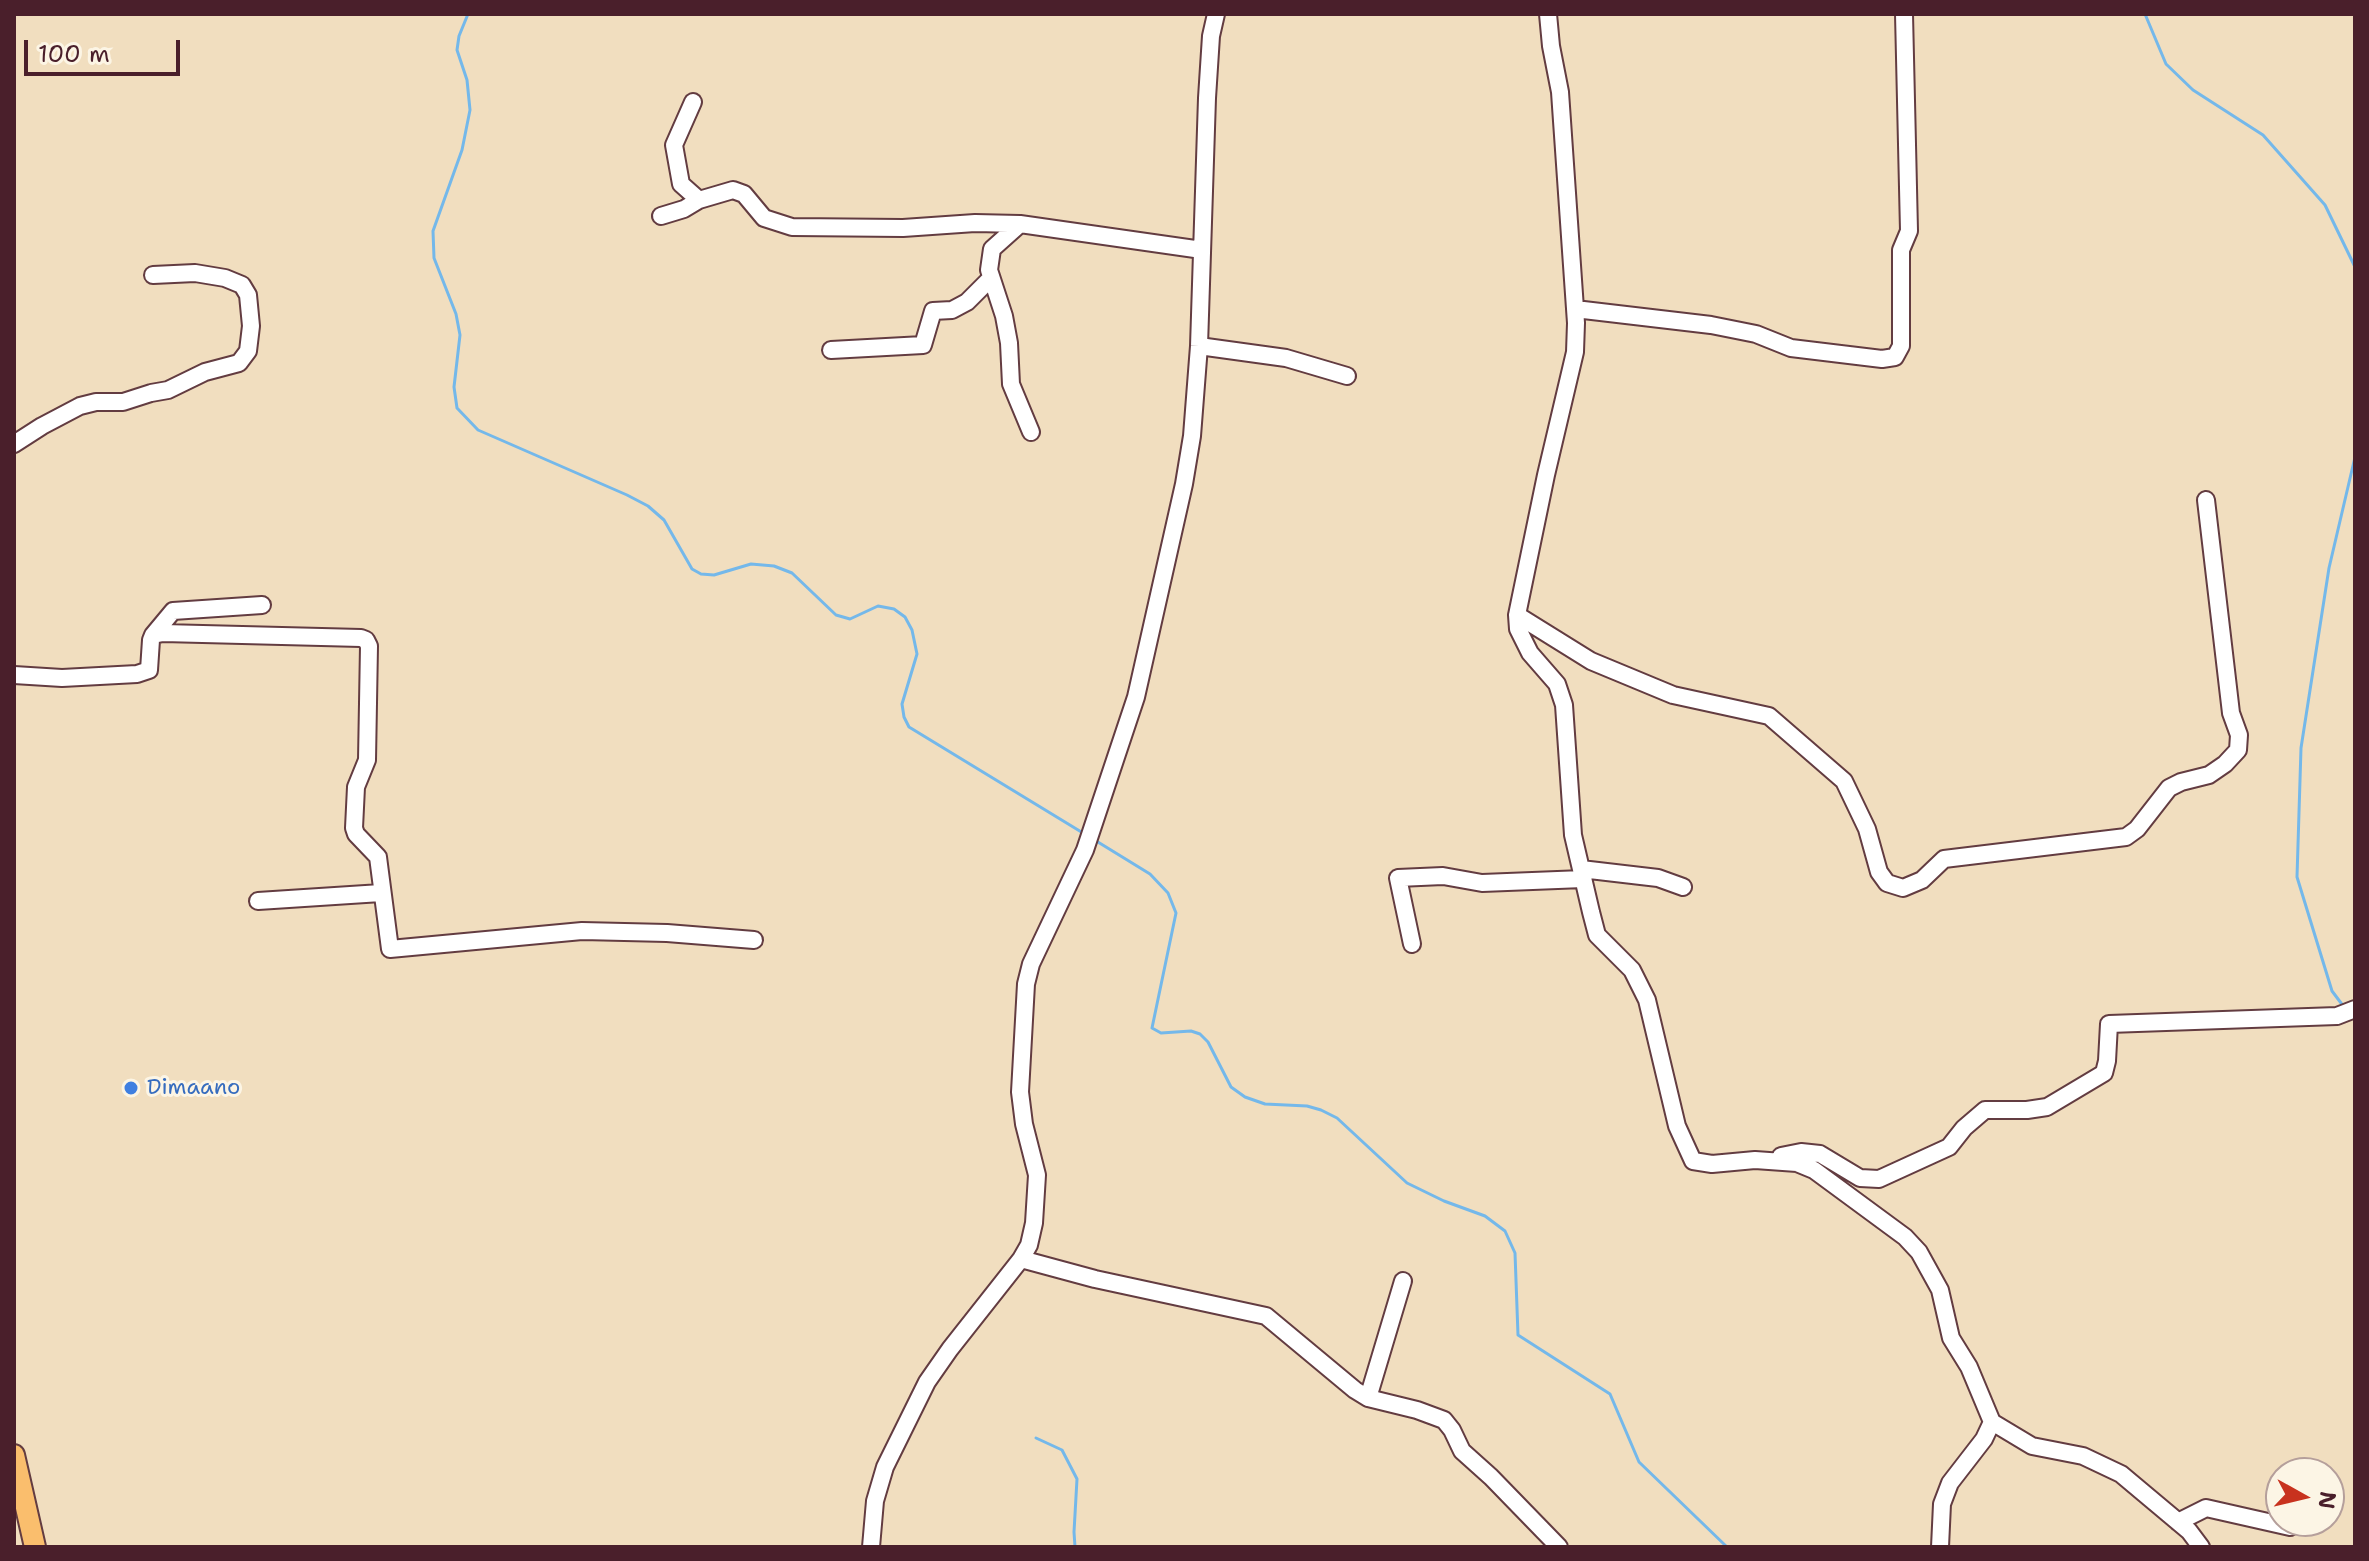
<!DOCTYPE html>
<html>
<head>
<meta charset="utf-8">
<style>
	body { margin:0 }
	#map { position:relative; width:2369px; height:1561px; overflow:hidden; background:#f1debf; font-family:"Shantell Sans",sans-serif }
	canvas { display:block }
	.frame { position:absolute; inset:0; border:16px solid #4a1f2b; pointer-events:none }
	.north { position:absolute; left:2265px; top:1457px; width:80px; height:80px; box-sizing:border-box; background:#fcf5e5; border:2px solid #b59f9b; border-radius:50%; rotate:98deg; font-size:22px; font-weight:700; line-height:32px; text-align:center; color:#4a1f2b }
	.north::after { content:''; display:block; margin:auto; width:28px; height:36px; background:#c8321e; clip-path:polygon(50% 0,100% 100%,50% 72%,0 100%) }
	.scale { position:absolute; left:24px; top:40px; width:156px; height:36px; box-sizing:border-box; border:4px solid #4a1f2b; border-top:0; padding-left:10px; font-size:24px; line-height:28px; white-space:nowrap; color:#4a1f2b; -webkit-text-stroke:6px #fcf5e5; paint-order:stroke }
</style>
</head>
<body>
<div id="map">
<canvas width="2369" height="1561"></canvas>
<div class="frame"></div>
<div class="north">N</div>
<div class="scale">100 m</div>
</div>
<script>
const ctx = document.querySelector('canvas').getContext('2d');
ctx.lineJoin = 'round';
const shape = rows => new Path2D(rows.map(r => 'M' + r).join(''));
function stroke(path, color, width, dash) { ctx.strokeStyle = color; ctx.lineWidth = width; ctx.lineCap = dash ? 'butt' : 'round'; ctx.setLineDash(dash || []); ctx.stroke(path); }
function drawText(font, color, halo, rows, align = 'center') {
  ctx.font = font + ' "Shantell Sans",sans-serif'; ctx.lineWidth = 6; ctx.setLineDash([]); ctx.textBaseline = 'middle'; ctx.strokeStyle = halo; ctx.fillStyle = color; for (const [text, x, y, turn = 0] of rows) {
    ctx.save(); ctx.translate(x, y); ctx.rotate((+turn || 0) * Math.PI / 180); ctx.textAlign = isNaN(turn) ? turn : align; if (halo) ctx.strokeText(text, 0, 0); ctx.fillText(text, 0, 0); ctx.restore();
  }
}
const stream = shape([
	[468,14,459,36,457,50,467,80,470,110,462,150,433,231,434,258,456,314,460,335,454,387,457,408,478,430,627,495,648,506,664,520,692,569,701,574,714,575,751,564,774,566,792,573,836,615,850,619,878,606,894,609,905,617,912,630,917,654,902,704,904,717,909,727,1083,833],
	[2145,14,2166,64,2193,90,2263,135,2325,205,2355,267],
	[1093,839,1150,874,1168,893,1176,913,1152,1028,1161,1033,1191,1031,1200,1034,1208,1042,1231,1087,1245,1097,1265,1104,1307,1106,1321,1110,1337,1118,1407,1183,1444,1201,1485,1216,1505,1231,1515,1253,1518,1335,1610,1394,1639,1462,1727,1547],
	[2344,1007,2332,991,2297,877,2301,748,2329,568,2355,457],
	[1036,1438,1062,1450,1077,1479,1074,1532,1075,1547]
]);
const minor = shape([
	[1548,14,1551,46,1560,92,1576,323,1575,352,1546,475,1517,615,1518,629,1530,653,1557,684,1564,705,1573,835,1591,912,1597,935,1632,970,1647,1000,1677,1126,1693,1161,1712,1164,1755,1160,1797,1163,1814,1170,1905,1237,1919,1252,1940,1290,1951,1338,1969,1367,1992,1422,2032,1446,2083,1456,2121,1474,2189,1531,2201,1547],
	[693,102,674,145,681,184,699,200],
	[661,216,684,209,699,200,733,190,744,194,764,218,792,227,903,228,975,223,1020,224,1202,250],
	[1020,224,992,249,989,270,1004,316,1009,343,1011,384,1031,432],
	[1575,309,1711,325,1756,334,1791,348,1882,359,1895,357,1901,346,1901,250,1909,231,1904,14],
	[1199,346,1286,358,1347,376],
	[831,350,923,345,933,311,952,310,967,302,991,278],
	[14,444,42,426,80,406,96,402,123,402,151,393,168,390,205,372,239,363,248,351,251,326,248,295,242,285,225,278,195,273,153,275],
	[1517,615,1591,661,1673,695,1769,716,1844,781,1867,829,1879,872,1887,883,1903,888,1922,880,1944,859,2126,837,2137,829,2169,788,2181,782,2209,775,2225,764,2238,750,2239,735,2231,713,2206,500],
	[153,635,173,611,262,605],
	[14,675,62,678,137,674,149,670,151,640,153,635,163,633,361,638,366,640,369,646,367,760,356,787,354,828,356,834,378,857,390,949,582,931,667,933,754,940],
	[1581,869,1658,878,1683,887],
	[258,901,381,893],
	[1412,944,1398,878,1443,876,1482,883,1583,879],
	[1781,1156,1801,1152,1820,1154,1860,1178,1879,1179,1949,1147,1964,1128,1985,1110,2027,1110,2047,1107,2104,1073,2107,1061,2109,1024,2337,1016,2355,1009],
	[1021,1259,1095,1279,1266,1316,1355,1390,1368,1398,1417,1410,1444,1420,1452,1430,1462,1451,1491,1477,1559,1547],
	[1368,1398,1403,1281],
	[2178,1522,2206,1508,2290,1527],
	[871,1547,875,1501,885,1467,927,1382,950,1349,1021,1259,1029,1245,1034,1223,1037,1175,1024,1124,1020,1092,1026,984,1031,964,1085,850,1136,697,1184,484,1192,436,1199,346,1207,98,1211,36,1216,14],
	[1940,1547,1942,1504,1950,1483,1984,1439,1992,1422]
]);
const major = shape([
	[14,1455,35,1547]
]);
const markers = [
	[131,1088,8,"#3f7fe0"]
];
const shopNames = [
	["Dimaano",147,1088]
];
stroke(stream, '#74b8ea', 3);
stroke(minor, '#633c41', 20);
stroke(major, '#633c41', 24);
stroke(minor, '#fff', 16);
stroke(major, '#fabe6d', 20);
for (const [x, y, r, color] of markers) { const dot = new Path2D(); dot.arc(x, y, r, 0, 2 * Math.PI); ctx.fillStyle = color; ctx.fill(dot); stroke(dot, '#fcf5e5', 3); }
drawText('22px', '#366cbe', '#fcf5e5', shopNames, 'left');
</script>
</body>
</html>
